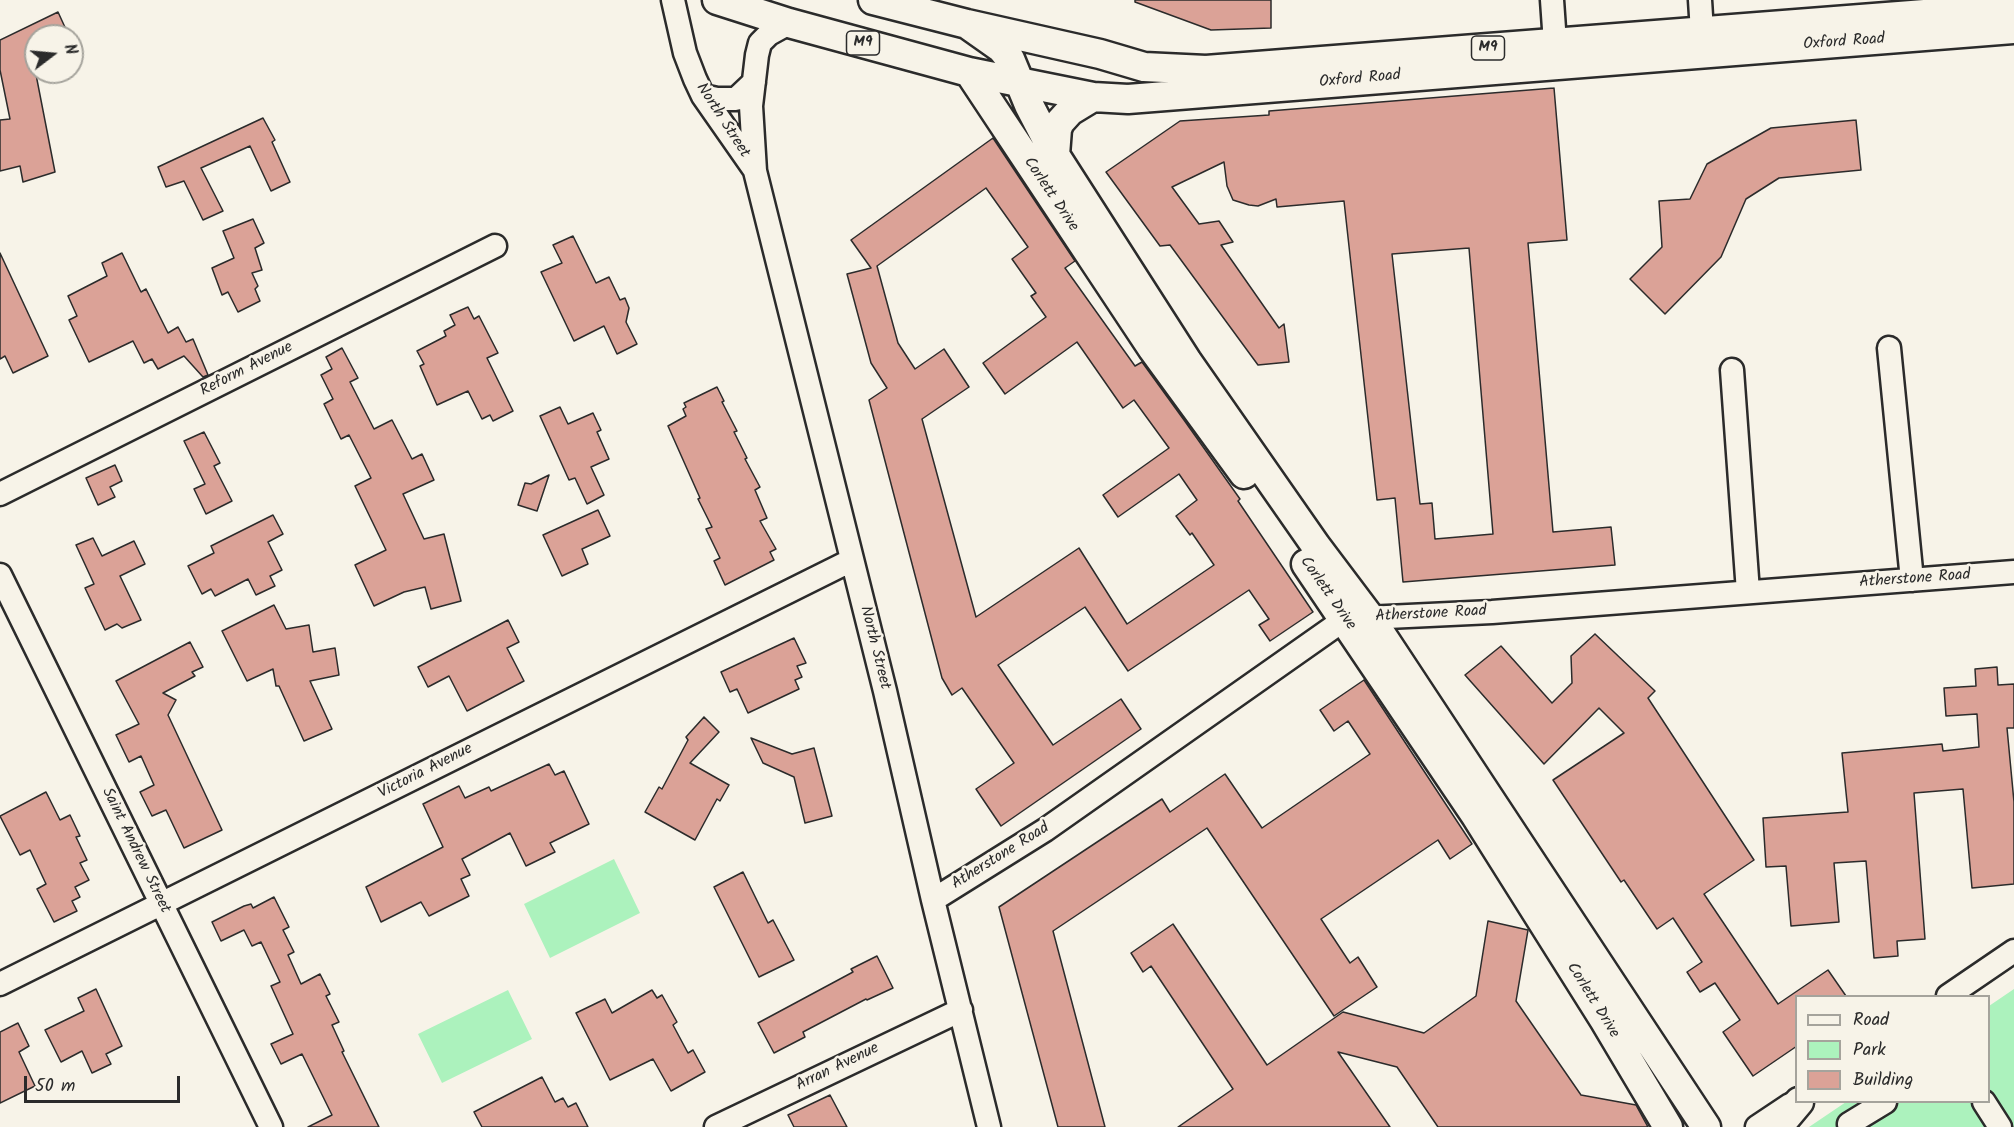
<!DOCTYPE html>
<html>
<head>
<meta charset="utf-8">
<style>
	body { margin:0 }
	#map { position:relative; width:2014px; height:1127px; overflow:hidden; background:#f7f3e8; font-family:Kalam,sans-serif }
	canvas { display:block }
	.legend { position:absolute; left:1795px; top:995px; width:195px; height:108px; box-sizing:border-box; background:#f7f3e8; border:2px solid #a5a39c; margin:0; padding:8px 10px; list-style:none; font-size:18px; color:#2b2b2b }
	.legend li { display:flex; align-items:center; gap:12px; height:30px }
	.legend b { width:30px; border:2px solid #a5a39c }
	.north { position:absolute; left:24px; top:24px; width:60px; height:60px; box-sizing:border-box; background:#f7f3e8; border:2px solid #a5a39c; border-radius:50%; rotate:74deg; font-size:16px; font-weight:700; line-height:24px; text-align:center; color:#2b2b2b }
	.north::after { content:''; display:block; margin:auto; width:21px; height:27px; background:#2b2b2b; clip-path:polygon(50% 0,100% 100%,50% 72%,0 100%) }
	.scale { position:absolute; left:24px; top:1076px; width:156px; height:27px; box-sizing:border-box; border:3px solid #2b2b2b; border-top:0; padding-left:8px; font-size:18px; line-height:21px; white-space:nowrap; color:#2b2b2b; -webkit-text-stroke:4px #f7f3e8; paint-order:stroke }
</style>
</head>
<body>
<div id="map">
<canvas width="2014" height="1127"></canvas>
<ul class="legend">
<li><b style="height:8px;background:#f7f3e8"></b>Road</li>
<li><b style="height:16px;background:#acf2bd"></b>Park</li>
<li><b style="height:16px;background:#dba297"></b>Building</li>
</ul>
<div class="north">N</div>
<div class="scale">50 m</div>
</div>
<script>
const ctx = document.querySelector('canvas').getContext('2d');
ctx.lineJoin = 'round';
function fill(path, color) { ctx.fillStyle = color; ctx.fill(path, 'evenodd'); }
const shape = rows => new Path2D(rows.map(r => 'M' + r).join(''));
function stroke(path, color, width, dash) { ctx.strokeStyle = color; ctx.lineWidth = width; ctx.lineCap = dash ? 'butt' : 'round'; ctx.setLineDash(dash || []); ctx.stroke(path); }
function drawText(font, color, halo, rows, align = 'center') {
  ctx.font = font + ' Kalam,sans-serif'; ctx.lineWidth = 5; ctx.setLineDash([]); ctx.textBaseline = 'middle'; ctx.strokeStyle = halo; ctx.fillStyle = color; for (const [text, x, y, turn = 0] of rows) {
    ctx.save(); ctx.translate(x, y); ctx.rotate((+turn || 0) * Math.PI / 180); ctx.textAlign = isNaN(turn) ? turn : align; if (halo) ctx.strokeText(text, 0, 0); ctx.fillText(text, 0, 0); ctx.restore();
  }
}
const green = shape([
	[614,859,640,913,550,958,524,904],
	[2014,989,2014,1127,1809,1127,1846,1102,1988,1102,1989,1006],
	[508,990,532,1039,442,1083,418,1034]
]);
const building = shape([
	[1135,0,1271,0,1271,28,1211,30,1135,2,1135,0],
	[58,12,69,36,36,36,36,52,32,54,55,172,23,182,20,166,0,171,0,120,10,119,0,70,0,40,58,12],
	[1554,88,1567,240,1528,243,1553,532,1611,527,1615,565,1403,582,1395,498,1377,500,1344,201,1277,207,1276,199,1258,206,1249,205,1233,200,1227,186,1224,162,1172,187,1199,224,1219,221,1233,242,1221,245,1279,328,1284,324,1289,362,1258,365,1170,245,1160,246,1106,172,1180,121,1269,115,1269,111,1554,88],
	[1469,248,1493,534,1435,539,1432,503,1420,504,1392,254,1469,248],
	[263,118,275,140,272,142,290,182,271,191,250,146,201,168,223,211,203,220,184,181,166,187,158,167,263,118],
	[1856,120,1861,170,1779,178,1746,199,1721,257,1665,314,1630,279,1662,247,1659,201,1690,199,1707,164,1771,128,1856,120],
	[993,138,1075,261,1065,268,1135,366,1142,362,1184,420,1240,499,1238,501,1313,612,1270,641,1259,625,1269,619,1249,590,1128,671,1085,607,998,665,1053,745,1121,699,1141,729,1001,826,976,789,1014,763,962,688,952,695,942,678,869,400,887,388,871,363,847,274,871,268,851,240,993,138],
	[986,188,1028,247,1012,259,1036,293,1031,296,1046,317,983,363,1005,394,1077,342,1123,408,1134,400,1169,448,1103,495,1118,517,1179,474,1197,500,1176,516,1190,535,1192,533,1214,565,1127,624,1079,548,976,617,922,419,969,387,944,349,915,369,898,343,877,266,986,188],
	[253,219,264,243,255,248,262,270,252,273,258,286,255,289,260,301,238,312,228,292,222,295,212,268,234,258,223,231,253,219],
	[573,236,596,283,609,277,620,300,625,298,629,308,626,322,637,344,617,354,604,326,574,341,541,272,562,263,553,245,573,236],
	[0,253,48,356,13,373,5,356,0,359,0,253],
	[122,253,141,292,146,289,168,333,178,327,186,342,193,339,208,375,203,377,184,356,158,369,152,359,144,363,133,341,89,362,69,320,77,316,68,296,107,276,102,263,122,253],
	[468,307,474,319,479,316,498,353,487,358,513,411,493,421,490,415,482,419,468,391,437,405,420,366,424,364,417,351,446,336,444,331,455,325,450,315,468,307],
	[342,348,358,378,350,382,374,429,392,420,412,459,422,454,434,480,403,494,424,539,444,534,461,601,431,609,425,587,404,592,374,606,355,565,386,550,355,486,371,478,349,435,341,439,324,404,333,399,321,375,332,369,326,357,342,348],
	[717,387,724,401,722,402,737,431,734,432,747,458,745,459,760,487,755,490,767,518,760,521,776,549,770,552,774,560,725,585,714,561,720,558,706,529,712,527,698,499,700,498,668,426,686,416,683,409,686,407,684,403,717,387],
	[560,407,568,424,593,413,601,430,597,432,609,459,591,467,604,495,587,504,575,478,569,480,540,416,560,407],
	[204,432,220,463,214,466,232,501,206,514,194,489,205,484,184,441,204,432],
	[115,465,122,481,110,487,115,497,98,505,86,478,115,465],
	[549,475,537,511,518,505,525,483,531,484,549,475],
	[598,510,610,536,582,549,588,564,562,576,543,535,598,510],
	[273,515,283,534,268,542,282,570,270,576,275,586,256,595,248,579,215,596,211,589,202,594,188,566,214,553,211,546,273,515],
	[93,538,102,556,134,541,145,564,120,576,141,620,122,628,117,624,105,630,85,588,94,584,76,545,93,538],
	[274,605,286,629,309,625,313,652,335,648,339,675,310,681,332,729,304,741,279,686,276,686,273,669,247,681,222,631,274,605],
	[508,620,519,642,507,648,524,681,467,711,449,676,428,687,418,667,508,620],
	[1595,634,1655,691,1648,698,1754,860,1704,894,1778,1004,1828,970,1846,996,1797,996,1797,1046,1753,1076,1723,1032,1740,1020,1715,983,1700,992,1687,972,1702,962,1673,918,1657,929,1624,880,1621,882,1553,780,1624,733,1599,708,1544,764,1465,675,1501,646,1552,703,1572,683,1571,656,1595,634],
	[794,638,806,663,797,666,802,677,795,680,799,689,748,713,737,689,730,692,721,672,794,638],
	[190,642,203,667,192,672,195,676,163,693,176,700,168,715,222,830,184,848,166,810,152,816,140,792,154,785,141,756,129,762,116,735,139,724,116,681,190,642],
	[1997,667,1998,685,2014,684,2014,728,2007,728,2014,802,2014,884,1972,888,1963,789,1914,793,1925,939,1897,941,1898,956,1874,958,1866,861,1834,863,1839,922,1791,926,1786,866,1766,867,1763,818,1848,812,1842,753,1942,744,1943,751,1979,747,1977,714,1946,716,1944,688,1976,686,1975,669,1997,667],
	[1364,680,1472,844,1450,859,1438,840,1321,919,1350,963,1358,957,1377,987,1334,1016,1207,828,1053,931,1105,1127,1058,1127,999,907,1162,799,1170,812,1225,774,1262,828,1370,754,1348,721,1334,731,1320,710,1364,680],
	[704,717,719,732,690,763,729,785,720,801,717,799,695,840,645,812,659,787,662,789,688,740,686,737,704,717],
	[751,738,792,754,814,748,832,816,805,823,794,777,763,763,751,738],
	[549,764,555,775,564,771,589,824,550,843,555,852,526,866,510,833,462,859,470,875,461,879,469,896,429,916,421,902,381,922,366,887,443,847,423,804,459,786,465,798,489,787,491,791,549,764],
	[46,792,60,820,70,815,80,836,76,837,87,860,80,863,89,880,75,887,80,897,72,901,77,911,54,922,37,889,46,884,30,850,20,855,0,816,46,792],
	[743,872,768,923,773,920,794,960,759,977,714,887,743,872],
	[274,897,289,927,283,930,294,952,288,955,301,984,320,974,330,994,326,996,339,1022,332,1025,344,1051,342,1052,379,1127,308,1127,332,1115,302,1054,281,1064,271,1044,293,1034,271,986,280,982,261,942,252,946,244,930,221,941,212,922,244,906,251,904,253,908,274,897],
	[1488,921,1528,930,1516,1001,1581,1095,1636,1105,1648,1127,1438,1127,1397,1067,1338,1052,1390,1127,1178,1127,1233,1089,1151,966,1143,972,1131,953,1173,924,1267,1065,1343,1012,1424,1033,1476,996,1488,921],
	[877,956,893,988,867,1000,866,999,803,1032,805,1037,774,1053,758,1023,853,972,851,969,877,956],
	[96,989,122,1046,106,1054,111,1064,92,1073,82,1051,61,1062,45,1030,84,1011,78,998,96,989],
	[652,990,657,998,662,995,677,1022,673,1025,688,1053,693,1050,705,1072,671,1091,653,1059,610,1080,576,1013,605,999,612,1013,652,990],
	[18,1023,29,1046,19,1052,35,1086,0,1103,0,1032,18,1023],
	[542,1077,555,1102,563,1098,568,1107,576,1103,588,1127,482,1127,474,1112,542,1077],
	[830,1095,847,1127,794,1127,788,1115,830,1095]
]);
const minor = shape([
	[673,0,685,53,695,79,703,96,754,169],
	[1552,0,1555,43],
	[1700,0,1702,32],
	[789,23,769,34,760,43,757,55,751,106,755,171,885,691,933,900,989,1127],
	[703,96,717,99,736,99,754,82],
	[1889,348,1912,580],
	[1732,370,1748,592],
	[0,494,495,246],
	[0,575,271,1127],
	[933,900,1045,830,1345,619,1492,612,2014,572],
	[0,984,852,560],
	[1948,996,2014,951],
	[1984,1102,2000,1127],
	[716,1127,961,1010],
	[1757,1127,1790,1105],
	[1851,1127,1849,1124,1885,1102]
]);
const major = shape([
	[717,0,789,23,969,72,1093,97,1128,99,2014,29],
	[873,0,967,24,1100,54,1144,67,1206,70,2014,7],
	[967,24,1001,48,1010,59,1029,105,1055,155,1187,361,1316,546,1371,619,1706,1127],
	[969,72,1152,348,1244,474],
	[1055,155,1057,129,1060,122,1070,111,1093,97],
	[1306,564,1476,816,1605,1021,1668,1127],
	[1778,1127,1799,1102]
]);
const shields = [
	[863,43,33],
	[1488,48,33]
];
const shieldNames = [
	["M9",863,43],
	["M9",1488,48]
];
const streetNames = [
	["Oxford Road",1844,43,-4],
	["Oxford Road",1360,80,-5],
	["North Street",722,121,57],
	["Corlett Drive",1050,195,56],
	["Reform Avenue",247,370,-27],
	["Atherstone Road",1915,580,-4],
	["Corlett Drive",1327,594,55],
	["Atherstone Road",1431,615,-3],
	["North Street",874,648,76],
	["Victoria Avenue",426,772,-27],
	["Saint Andrew Street",135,851,64],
	["Atherstone Road",1001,857,-32],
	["Corlett Drive",1592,1001,58],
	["Arran Avenue",838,1068,-26]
];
fill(green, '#acf2bd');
fill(building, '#dba297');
stroke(building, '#2b2b2b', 1.5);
stroke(minor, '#2b2b2b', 27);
stroke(major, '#2b2b2b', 33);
stroke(minor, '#f7f3e8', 22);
stroke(major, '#f7f3e8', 28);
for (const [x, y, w] of shields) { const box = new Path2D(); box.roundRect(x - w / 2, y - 12, w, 24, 4.5); ctx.fillStyle = '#f7f3e8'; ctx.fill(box); stroke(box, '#2b2b2b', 1.5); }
drawText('bold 15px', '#2b2b2b', null, shieldNames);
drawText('16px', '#2b2b2b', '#f7f3e8', streetNames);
</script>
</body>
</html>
